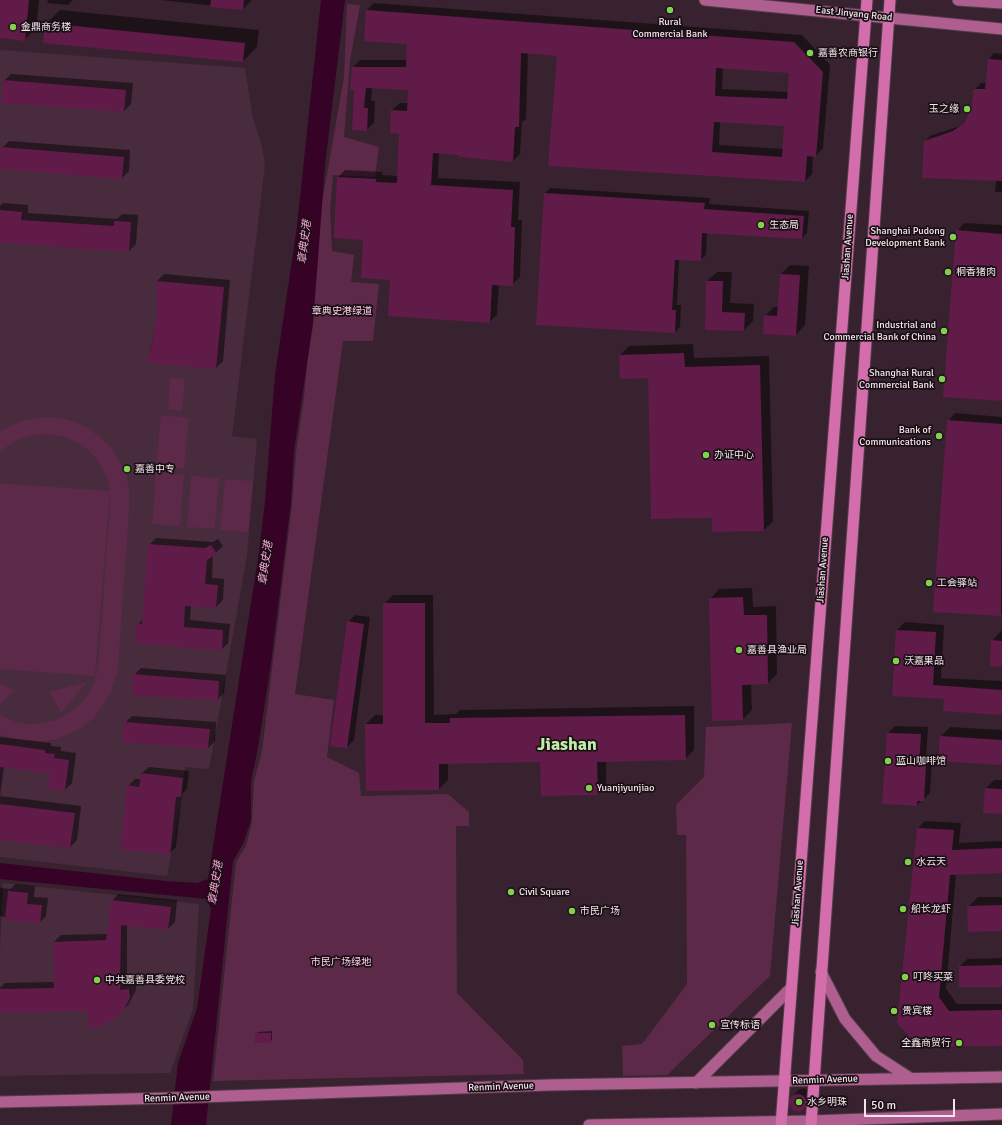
<!DOCTYPE html>
<html>
<head>
<meta charset="utf-8">
<style>
	body { margin:0 }
	#map { position:relative; width:1002px; height:1125px; overflow:hidden; background:#39222f; font-family:Signika,sans-serif }
	canvas { display:block }
	.scale { position:absolute; left:864px; top:1099px; width:91px; height:18px; box-sizing:border-box; border:2px solid #f4e4ec; border-top:0; padding-left:5px; font-size:12px; line-height:14px; white-space:nowrap; color:#f4e4ec; -webkit-text-stroke:3px #190f15; paint-order:stroke }
</style>
</head>
<body>
<div id="map">
<canvas width="1002" height="1125"></canvas>
<div class="scale">50 m</div>
</div>
<script>
const ctx = document.querySelector('canvas').getContext('2d');
ctx.lineJoin = 'round';
function fill(path, color) { ctx.fillStyle = color; ctx.fill(path, 'evenodd'); }
const shape = rows => new Path2D(rows.map(r => 'M' + r).join(''));
function stroke(path, color, width, dash) { ctx.strokeStyle = color; ctx.lineWidth = width; ctx.lineCap = dash ? 'butt' : 'round'; ctx.setLineDash(dash || []); ctx.stroke(path); }
function drawText(font, color, halo, rows, align = 'center') {
  ctx.font = font + ' Signika,"Noto Sans SC",sans-serif'; ctx.lineWidth = 3.5; ctx.setLineDash([]); ctx.textBaseline = 'middle'; ctx.strokeStyle = halo; ctx.fillStyle = color; for (const [text, x, y, turn = 0] of rows) {
    ctx.save(); ctx.translate(x, y); ctx.rotate((+turn || 0) * Math.PI / 180); ctx.textAlign = isNaN(turn) ? turn : align; if (halo) ctx.strokeText(text, 0, 0); ctx.fillText(text, 0, 0); ctx.restore();
  }
}
const built = shape([
	[0,50,245,68,253,119,262,146,265,166,232,436,257,439,247,556,209,769,185,767,181,802,167,876,0,857],
	[3,883,199,904,193,1009,170,1073,0,1076,0,951]
]);
const green = shape([
	[347,4,360,5,350,61,344,137,379,147,375,177,333,175,330,209,332,251,354,255,351,282,379,284,373,341,343,341,295,694,334,700,327,757,359,773,361,796,448,794,469,812,469,826,456,826,457,993,523,1060,524,1074,213,1081,236,862,246,846,252,822,254,781,262,751,292,505,296,452,304,398,320,214,344,77],
	[170,378,185,379,182,411,168,409],
	[161,415,189,418,184,469,156,466],
	[50,417,69,420,86,427,100,437,113,450,126,473,129,491,129,510,118,669,110,695,94,718,80,729,55,740,28,742,0,735,0,715,14,721,28,724,42,723,56,720,69,713,80,704,89,693,95,680,98,667,110,507,110,493,95,676,0,669,0,483,110,491,107,478,97,459,82,445,63,436,41,434,27,437,13,442,0,452,0,431,23,420],
	[156,473,184,475,180,526,152,524],
	[191,476,219,478,215,529,187,527],
	[225,479,253,481,248,532,220,530],
	[87,682,61,713,49,692],
	[0,683,14,690,0,705],
	[792,723,770,976,667,1075,623,1076,622,1046,642,1044,687,984,686,835,677,835,676,805,704,777,706,727]
]);
const water = shape([
	[321,0,345,0,325,165,313,324,294,451,291,502,271,663,258,748,251,781,251,820,243,844,233,861,206,1125,171,1125,178,1063,197,1008,211,909,207,899,0,879,0,863,165,881,197,883,208,879,259,552,265,502,275,375,297,226]
]);
const shadow = shape([
	[0,0,39,0,36,28,24,40,0,37],
	[48,0,73,0,68,5,47,3],
	[161,0,252,0,243,9],
	[374,3,802,35,830,65,823,148,816,156,813,156,812,174,805,181,692,175,558,55,528,52,526,119,522,122,520,154,513,161,460,157,460,154,439,152,438,178,520,182,518,220,522,220,520,277,512,285,499,284,497,315,489,322,391,279,364,239,335,237,338,177,345,170,383,172,382,175,398,176,400,133,392,110,400,103,408,103,409,89,372,87,371,101,375,101,374,123,366,130,355,89,353,67,360,60,407,60,408,43,367,10],
	[723,67,790,72,788,92,722,89],
	[720,122,786,125,784,149,719,145],
	[60,10,259,30,257,47,243,61,46,24],
	[994,53,1002,54,1002,192,995,192,996,180,924,142,930,136,960,126,965,121,972,110,975,89,981,83,987,83,989,59],
	[11,74,133,83,131,104,124,111,4,81],
	[9,141,130,150,129,171,122,178,2,148],
	[550,188,710,198,709,204,809,211,807,233,802,238,707,232,706,255,700,260,679,259,677,305,681,305,680,327,675,332,537,324,545,193],
	[3,203,28,205,28,213,117,219,122,214,138,215,136,244,129,251,0,242,0,206],
	[964,223,1002,225,1002,400,957,231],
	[790,265,809,266,805,325,796,335,765,316,774,307,779,307,781,274],
	[717,272,732,272,730,303,754,304,753,321,744,330,706,329,707,281],
	[164,274,230,280,223,361,216,368,148,362,158,315,157,281],
	[693,344,694,358,769,356,773,521,764,530,713,517,649,377,620,355,629,346],
	[955,413,1002,417,1002,613,1000,615,948,421],
	[156,538,213,542,218,539,223,546,213,555,212,578,224,579,223,600,216,607,191,605,190,620,230,624,228,643,221,650,138,624,144,618,149,545],
	[752,588,753,607,776,606,777,674,768,683,751,684,752,710,742,720,710,599,719,589],
	[393,595,433,595,434,715,456,714,460,710,694,706,694,750,685,759,606,760,606,785,597,794,541,761,448,763,448,780,439,789,366,724,375,715,384,715,384,604],
	[355,615,370,617,354,740,347,747,348,622],
	[905,622,944,625,941,678,1002,681,1002,714,945,699,893,695,897,630],
	[1001,631,1002,631,1002,666,992,641],
	[141,668,226,675,224,693,217,700,134,675],
	[132,716,216,722,215,741,208,748,125,723],
	[895,726,928,727,926,759,932,759,930,793,917,805,888,733],
	[950,727,1002,730,1002,764,939,760,941,736],
	[0,737,51,743,51,746,61,747,61,751,76,753,72,783,65,790,51,772,4,766,0,796,81,806,77,840,70,847,0,839],
	[149,767,189,771,187,789,182,794,176,847,169,854,128,786,135,779,141,779,142,773],
	[994,780,1002,780,1002,813,986,788],
	[925,821,961,823,959,843,1002,841,1002,872,956,874,946,989,957,1004,1002,1004,1002,1045,924,1046,918,828],
	[16,884,35,886,34,897,48,898,46,916,40,922,0,916,0,888,10,889],
	[118,894,177,900,175,922,168,929,127,925,127,983,136,983,136,990,128,1005,121,1012,88,1010,0,1012,0,988,5,983,54,982,54,942,61,935,108,934,112,901],
	[978,897,1002,897,1002,930,968,907],
	[1002,958,1002,986,960,986,960,966,967,959],
	[272,1031,272,1040,270,1042,256,1034,258,1032],
	[804,1088,809,1091,809,1105,804,1110,797,1112,790,1106,791,1098,798,1090]
]);
const building = shape([
	[0,0,29,0,25,41,0,38],
	[211,0,244,0,243,10,210,7],
	[366,10,794,42,823,72,816,157,807,156,805,182,548,166,557,56,521,53,519,127,515,127,513,162,459,157,459,155,433,153,431,185,513,190,511,227,515,227,513,286,492,285,490,323,388,316,390,280,361,278,363,240,334,238,337,177,376,179,376,182,397,183,399,134,390,133,391,110,407,111,408,90,366,88,364,108,368,108,367,131,352,130,354,90,350,90,352,67,406,67,407,44,364,41],
	[716,68,789,73,787,99,715,96],
	[714,122,784,126,782,157,712,152],
	[45,23,245,43,243,62,43,43],
	[988,59,1002,60,1002,181,922,178,924,141,953,131,964,123,971,109,974,89,985,89],
	[3,80,126,90,124,112,2,103],
	[1,147,124,157,122,179,0,169],
	[544,193,705,203,704,209,804,216,802,239,702,233,701,261,675,260,672,310,676,310,675,333,536,325],
	[0,210,22,212,21,220,114,226,114,221,131,222,129,252,0,243],
	[956,230,1002,234,1002,401,943,397],
	[780,274,800,275,796,336,763,334,764,315,777,316],
	[156,281,224,287,216,369,146,363,151,349,157,315],
	[706,281,723,281,722,312,745,313,744,331,705,330],
	[684,353,685,367,760,365,764,531,712,532,712,518,651,519,648,378,620,379,619,355],
	[947,420,1002,424,1001,616,933,612],
	[148,544,205,548,211,545,217,554,207,560,205,584,218,585,216,608,185,606,184,627,223,630,222,651,135,643,137,623,142,624],
	[743,597,744,615,767,615,768,684,742,685,743,720,712,721,709,598],
	[383,603,425,603,425,723,450,723,450,718,685,715,686,760,597,762,598,795,541,796,540,762,439,764,439,790,366,791,365,724,383,724],
	[347,621,364,624,347,748,330,746],
	[896,630,936,632,933,685,1002,690,1002,715,943,711,944,699,892,696],
	[991,640,1002,641,1002,667,990,666],
	[133,674,219,681,218,701,132,695],
	[124,722,210,729,208,749,122,742],
	[887,733,921,734,919,765,926,766,924,801,917,801,917,806,882,804],
	[940,736,1002,740,1002,765,938,761],
	[0,744,45,750,45,753,55,754,54,758,69,760,65,791,48,789,50,773,0,767],
	[141,773,183,778,181,797,176,797,170,855,120,849,127,785,139,787],
	[985,788,1002,789,1002,814,983,813],
	[0,804,75,813,70,848,0,840],
	[917,828,954,830,952,850,1002,848,1002,873,950,875,939,997,949,1011,1002,1010,1002,1046,924,1047,912,1040,897,1023],
	[8,891,28,893,27,904,42,905,40,924,5,920],
	[111,900,171,907,168,930,121,925,120,990,129,989,130,998,122,1013,114,1019,98,1028,89,1028,87,1011,0,1013,0,989,54,988,53,942,106,940],
	[1002,905,1002,931,968,932,967,906],
	[1002,965,1002,987,959,987,959,966],
	[255,1033,271,1033,271,1043,255,1043],
	'789 1103a9 9 0 1 1 18 0a9 9 0 1 1-18 0Z'
]);
const secondary = shape([
	[705,0,1002,29],
	[958,0,1002,3],
	[821,972,845,1019,876,1056,910,1078],
	[696,1083,791,988],
	[0,1102,171,1098,549,1085,1002,1077],
	[589,1125,811,1121,1002,1114]
]);
const primary = shape([
	[781,1125,867,0],
	[811,1125,890,0]
]);
const markers = [
	[670,10,4,"#83d04e"],
	[13,27,4,"#83d04e"],
	[810,53,4,"#83d04e"],
	[967,109,4,"#83d04e"],
	[761,225,4,"#83d04e"],
	[953,237,4,"#83d04e"],
	[948,272,4,"#83d04e"],
	[944,331,4,"#83d04e"],
	[942,379,4,"#83d04e"],
	[939,436,4,"#83d04e"],
	[706,455,4,"#83d04e"],
	[127,469,4,"#83d04e"],
	[929,583,4,"#83d04e"],
	[739,650,4,"#83d04e"],
	[896,661,4,"#83d04e"],
	[888,761,4,"#83d04e"],
	[589,788,4,"#83d04e"],
	[908,862,4,"#83d04e"],
	[511,892,4,"#83d04e"],
	[903,909,4,"#83d04e"],
	[572,911,4,"#83d04e"],
	[905,977,4,"#83d04e"],
	[97,980,4,"#83d04e"],
	[894,1011,4,"#83d04e"],
	[712,1025,4,"#83d04e"],
	[959,1043,4,"#83d04e"],
	[799,1102,4,"#83d04e"]
];
const streetNames = [
	["East Jinyang Road",854,14,6],
	["Jiashan Avenue",848,247,-86],
	["Jiashan Avenue",823,570,-86],
	["Jiashan Avenue",798,893,-86],
	["Renmin Avenue",825,1080,-2],
	["Renmin Avenue",501,1087,-2],
	["Renmin Avenue",177,1098,-2]
];
const poiNames = [
	["Rural",670,22,"center"],
	["Commercial Bank",670,34,"center"],
	["金鼎商务楼",21,27],
	["嘉善农商银行",818,53],
	["玉之缘",959,109,"right"],
	["生态局",769,225],
	["Shanghai Pudong",945,231,"right"],
	["Development Bank",945,243,"right"],
	["桐香猪肉",956,272],
	["Industrial and",936,325,"right"],
	["Commercial Bank of China",936,337,"right"],
	["Shanghai Rural",934,373,"right"],
	["Commercial Bank",934,385,"right"],
	["Bank of",931,430,"right"],
	["Communications",931,442,"right"],
	["办证中心",714,455],
	["嘉善中专",135,469],
	["工会驿站",937,583],
	["嘉善县渔业局",747,650],
	["沃嘉果品",904,661],
	["蓝山咖啡馆",896,761],
	["Yuanjiyunjiao",597,788],
	["水云天",916,862],
	["Civil Square",519,892],
	["船长龙虾",911,909],
	["市民广场",580,911],
	["叮咚买菜",913,977],
	["中共嘉善县委党校",105,980],
	["贵宾楼",902,1011],
	["宣传标语",720,1025],
	["全鑫商贸行",951,1043,"right"],
	["水乡明珠",807,1102]
];
const parkNames = [
	["章典史港绿道",342,311],
	["市民广场绿地",341,962]
];
const waterNames = [
	["章典史港",305,242,-83],
	["章典史港",266,563,-82],
	["章典史港",216,883,-81]
];
const townNames = [
	["Jiashan",567,745]
];
fill(built, '#482b3c');
fill(green, '#5c2948');
fill(water, '#360225');
fill(shadow, '#0007');
fill(building, '#611b49');
stroke(secondary, '#533d49', 13);
stroke(primary, '#533d49', 13);
stroke(secondary, '#af5f8f', 11);
stroke(primary, '#d36dab', 11);
for (const [x, y, r, color] of markers) { const dot = new Path2D(); dot.arc(x, y, r, 0, 2 * Math.PI); ctx.fillStyle = color; ctx.fill(dot); stroke(dot, '#190f15', 1.5); }
drawText('10px', '#f4e4ec', '#190f15', streetNames);
drawText('10px', '#f4e4ec', '#190f15', poiNames, 'left');
drawText('10px', '#facee6', '#190f15', parkNames);
drawText('italic 11px', '#f6a2d2', '#190f15', waterNames);
drawText('bold 18px', '#c1eca8', '#190f15', townNames);
</script>
</body>
</html>
